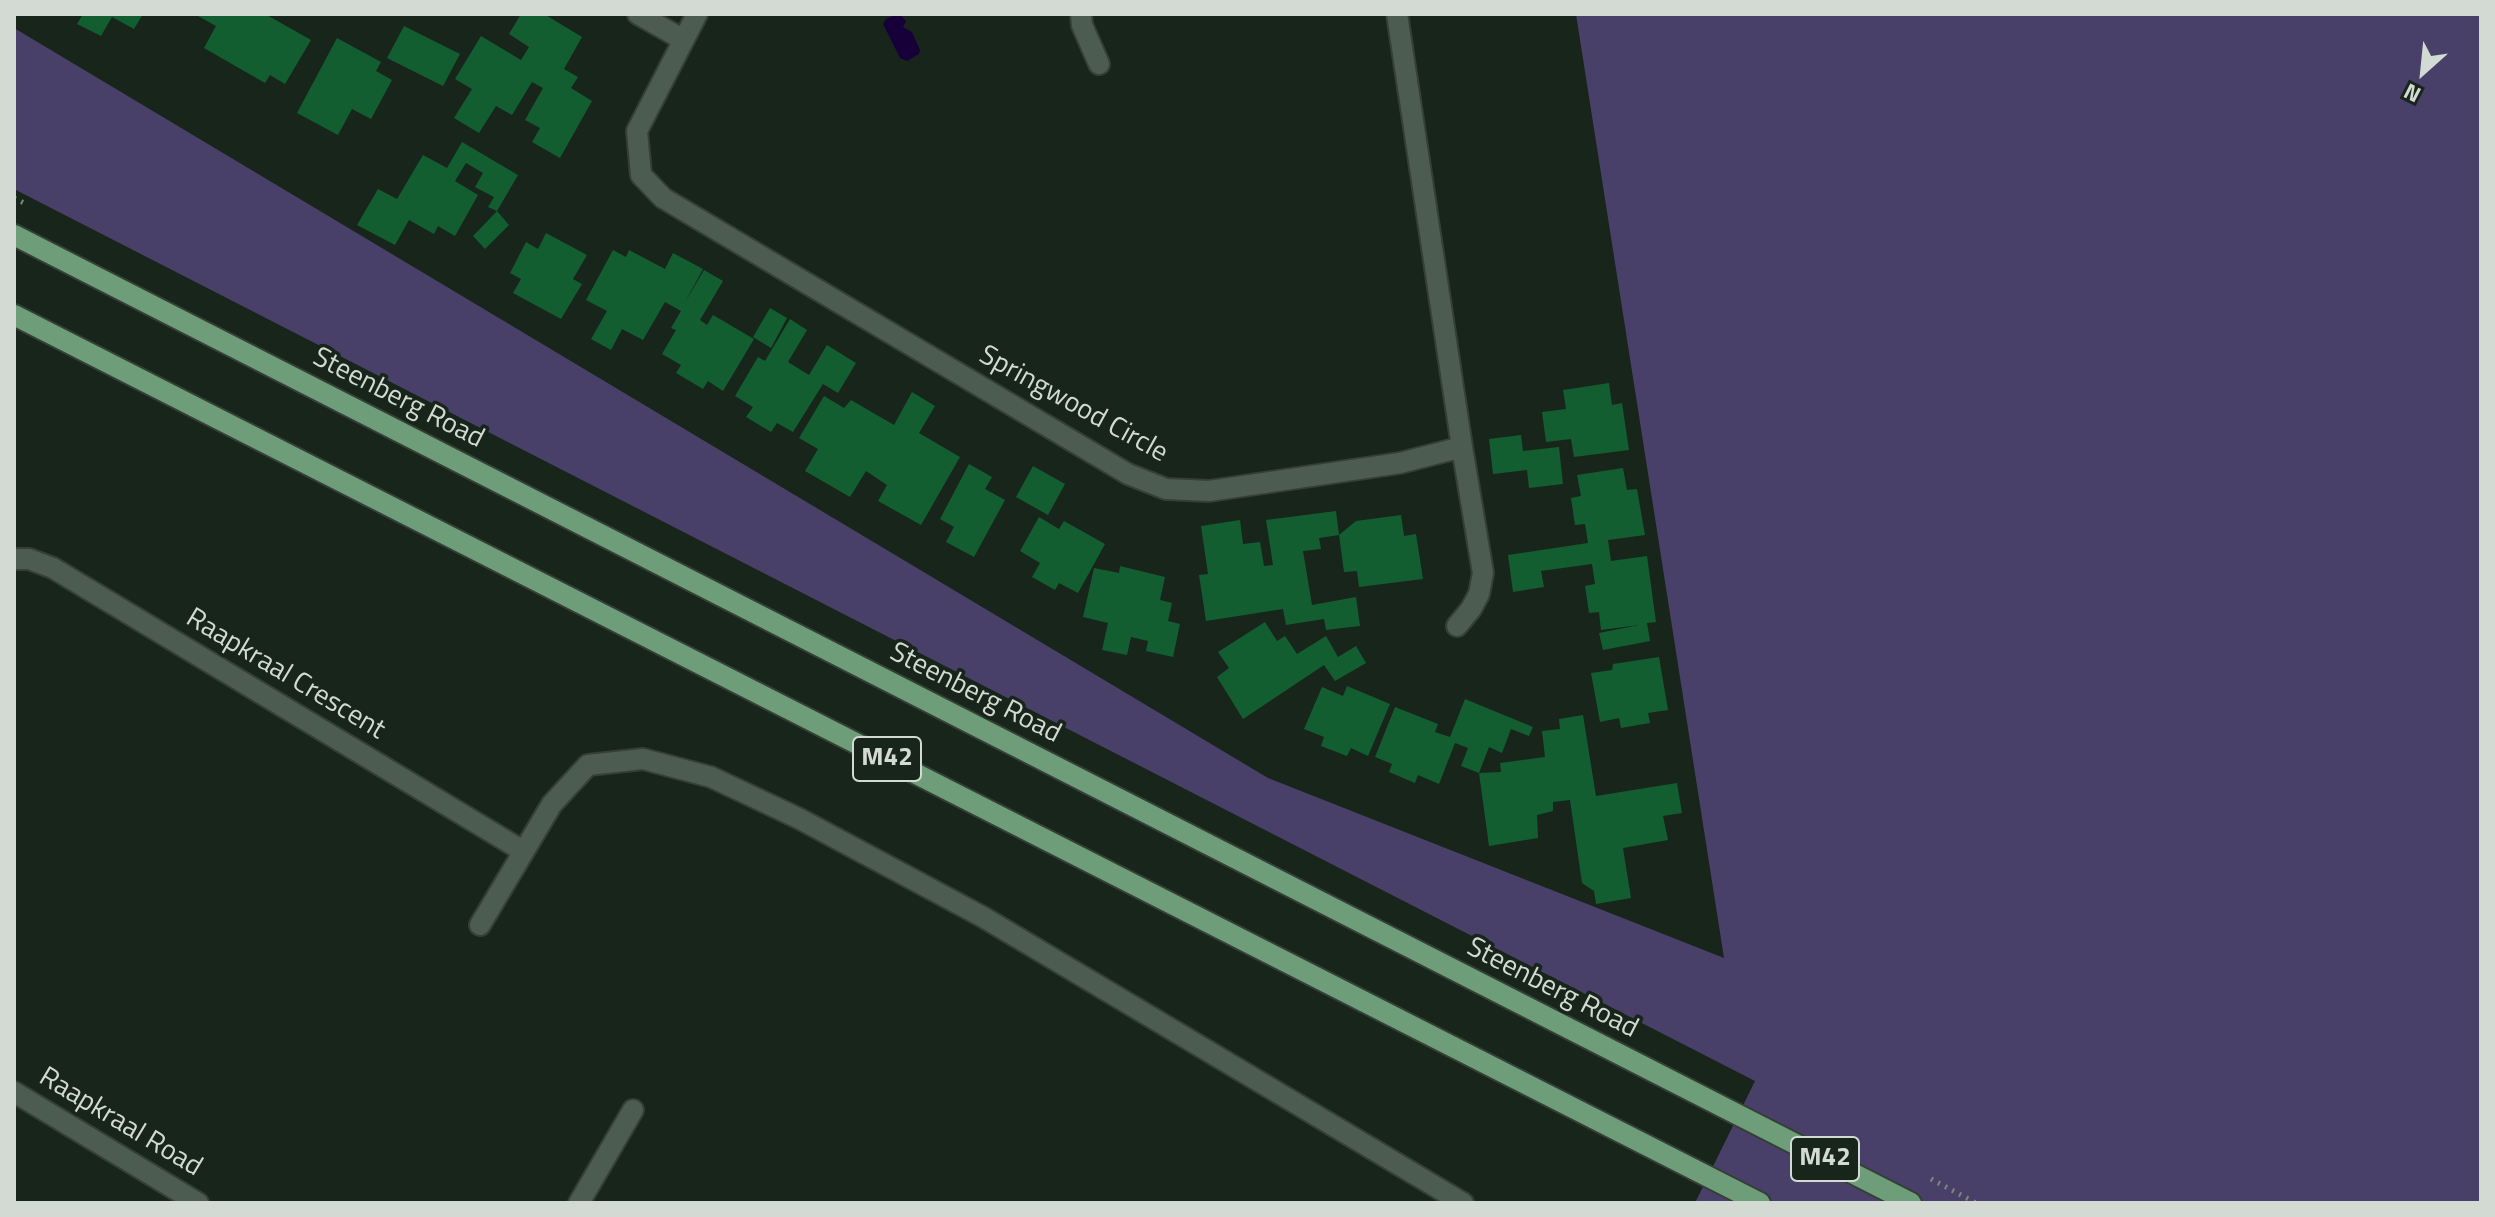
<!DOCTYPE html>
<html>
<head>
<meta charset="utf-8">
<style>
	body { margin:0 }
	#map { position:relative; width:2495px; height:1217px; overflow:hidden; background:#18251b; font-family:"Titillium Web",sans-serif }
	canvas { display:block }
	.frame { position:absolute; inset:0; border:16px solid #d2dad3; pointer-events:none }
	.north { position:absolute; left:2383px; top:32px; width:80px; height:80px; -webkit-text-stroke:6px #18251b; paint-order:stroke; rotate:207deg; font-size:22px; font-weight:700; line-height:32px; text-align:center; color:#d2dad3 }
	.north::after { content:''; display:block; margin:auto; width:28px; height:36px; background:#d2dad3; clip-path:polygon(50% 0,100% 100%,50% 72%,0 100%) }
</style>
</head>
<body>
<div id="map">
<canvas width="2495" height="1217"></canvas>
<div class="frame"></div>
<div class="north">N</div>
</div>
<script>
const ctx = document.querySelector('canvas').getContext('2d');
ctx.lineJoin = 'round';
function fill(path, color) { ctx.fillStyle = color; ctx.fill(path, 'evenodd'); }
const shape = rows => new Path2D(rows.map(r => 'M' + r).join(''));
function stroke(path, color, width, dash) { ctx.strokeStyle = color; ctx.lineWidth = width; ctx.lineCap = dash ? 'butt' : 'round'; ctx.setLineDash(dash || []); ctx.stroke(path); }
function drawText(font, color, halo, rows, align = 'center') {
  ctx.font = font + ' "Titillium Web",sans-serif'; ctx.lineWidth = 7; ctx.setLineDash([]); ctx.textBaseline = 'middle'; ctx.strokeStyle = halo; ctx.fillStyle = color; for (const [text, x, y, turn = 0] of rows) {
    ctx.save(); ctx.translate(x, y); ctx.rotate((+turn || 0) * Math.PI / 180); ctx.textAlign = isNaN(turn) ? turn : align; if (halo) ctx.strokeText(text, 0, 0); ctx.fillText(text, 0, 0); ctx.restore();
  }
}
const green = shape([
	[1576,14,2481,14,2481,1203,1695,1203,1755,1081,14,189,14,28,1268,778,1724,958]
]);
const water = shape([
	[895,15,901,15,906,21,903,27,912,32,920,50,919,54,907,61,900,58,883,24,886,19]
]);
const building = shape([
	[83,14,143,14,134,29,112,17,101,36,77,24],
	[199,14,265,14,311,40,285,84,270,75,265,83,204,48,216,26,198,16],
	[521,14,544,14,582,37,564,69,578,77,571,88,592,101,560,158,532,142,540,128,525,120,543,88,532,82,512,115,496,106,479,133,454,118,472,89,455,79,481,36,521,60,529,47,509,34],
	[404,26,460,54,443,86,387,58],
	[337,38,381,62,376,71,392,80,371,119,352,109,338,135,297,113],
	[462,142,518,175,497,211,509,225,485,249,473,236,497,211,488,207,494,197,475,187,483,173,466,163,455,181,478,195,455,236,438,226,434,234,409,220,395,245,357,225,378,189,397,199,423,155,447,168],
	[546,233,587,255,573,279,582,284,561,319,513,293,521,279,510,273,526,242,538,249],
	[613,250,626,257,629,250,665,269,673,253,703,269,684,304,704,270,723,281,700,320,707,325,713,315,754,339,723,391,708,381,703,389,676,373,681,365,662,354,676,330,671,328,681,311,665,302,643,340,622,329,611,350,591,339,607,311,586,300],
	[770,308,787,318,771,348,753,337],
	[790,319,807,330,788,362,809,375,827,345,856,363,838,393,823,384,793,432,777,423,771,432,746,417,753,407,735,396,758,357,765,361],
	[1609,383,1612,405,1622,403,1629,450,1574,457,1571,439,1546,442,1542,412,1566,409,1563,390],
	[912,392,935,406,919,433,960,457,921,525,878,501,887,485,866,471,850,497,805,471,818,449,799,438,824,396,844,408,851,400,894,425],
	[1521,435,1523,451,1559,447,1563,484,1529,488,1527,470,1493,474,1489,439],
	[969,464,992,477,985,489,1005,500,974,557,946,542,954,527,940,519],
	[1033,466,1065,484,1048,515,1016,497],
	[1623,468,1627,490,1637,489,1645,535,1608,540,1611,561,1647,556,1656,622,1647,623,1650,641,1603,650,1599,633,1639,625,1601,630,1599,612,1589,613,1585,586,1595,584,1592,564,1541,571,1544,587,1513,592,1508,555,1588,543,1585,524,1575,525,1571,498,1581,496,1577,475],
	[1336,511,1339,535,1356,521,1401,515,1404,536,1416,534,1423,579,1359,587,1357,571,1344,572,1339,535,1319,538,1321,549,1303,551,1312,605,1356,597,1360,626,1326,630,1324,619,1286,625,1283,609,1206,621,1199,575,1208,574,1201,526,1240,520,1243,544,1260,542,1264,566,1273,565,1266,520],
	[1039,517,1059,529,1064,521,1105,544,1078,593,1059,583,1055,590,1032,577,1040,563,1020,551],
	[1120,566,1165,577,1160,600,1172,603,1168,621,1180,624,1173,657,1146,651,1148,641,1131,637,1127,655,1102,650,1108,623,1083,617,1094,568,1119,573],
	[1265,622,1277,641,1285,636,1297,654,1326,636,1338,657,1356,646,1366,663,1335,681,1324,665,1243,719,1217,677,1229,668,1218,652],
	[1659,657,1668,710,1648,713,1650,723,1621,728,1619,718,1600,722,1591,673,1612,670,1613,664],
	[1347,686,1390,704,1368,756,1351,748,1347,756,1321,746,1324,737,1304,729,1322,687,1343,696],
	[1465,699,1533,727,1529,736,1511,729,1502,753,1489,747,1479,773,1461,766,1468,748,1455,743,1439,784,1418,775,1415,783,1389,772,1392,764,1375,757,1395,707,1438,724,1435,732,1450,737],
	[1583,715,1596,796,1677,783,1682,813,1663,816,1668,840,1623,848,1631,898,1596,904,1594,891,1582,883,1570,800,1553,802,1553,811,1537,815,1538,838,1489,846,1479,773,1501,772,1500,763,1545,757,1542,731,1560,729,1559,719]
]);
const path = shape([
	[14,198,28,205],
	[1931,1179,1976,1203]
]);
const street = shape([
	[638,14,682,39],
	[697,14,637,131,641,175,663,198,1128,474,1166,489,1209,491,1400,463,1462,447],
	[1081,14,1082,25,1099,64],
	[1397,14,1462,447,1483,573,1479,594,1471,609,1457,626],
	[14,559,29,559,53,568,523,851],
	[480,925,552,804,588,765,643,759,711,777,800,819,983,917,1463,1203],
	[14,1092,198,1203],
	[579,1203,633,1110]
]);
const primary = shape([
	[14,235,1911,1203],
	[14,315,1760,1203]
]);
const shields = [
	[887,759,68],
	[1825,1159,68]
];
const shieldNames = [
	["M42",887,759],
	["M42",1825,1159]
];
const streetNames = [
	["Steenberg Road",398,399,27],
	["Springwood Circle",1073,405,29],
	["Raapkraal Crescent",285,675,31],
	["Steenberg Road",975,694,27],
	["Steenberg Road",1552,989,27],
	["Raapkraal Road",120,1123,31]
];
fill(green, '#494069');
fill(water, '#170039');
fill(building, '#135e31');
stroke(street, '#353f37', 24);
stroke(primary, '#353f37', 24);
stroke(path, '#7b867d', 5, [2, 6]);
stroke(street, '#4d5c50', 20);
stroke(primary, '#6d9e79', 20);
for (const [x, y, w] of shields) { const box = new Path2D(); box.roundRect(x - w / 2, y - 22, w, 44, 6); ctx.fillStyle = '#18251b'; ctx.fill(box); stroke(box, '#d2dad3', 2); }
drawText('bold 26px', '#d2dad3', null, shieldNames);
drawText('28px', '#d2dad3', '#18251b', streetNames);
</script>
</body>
</html>
